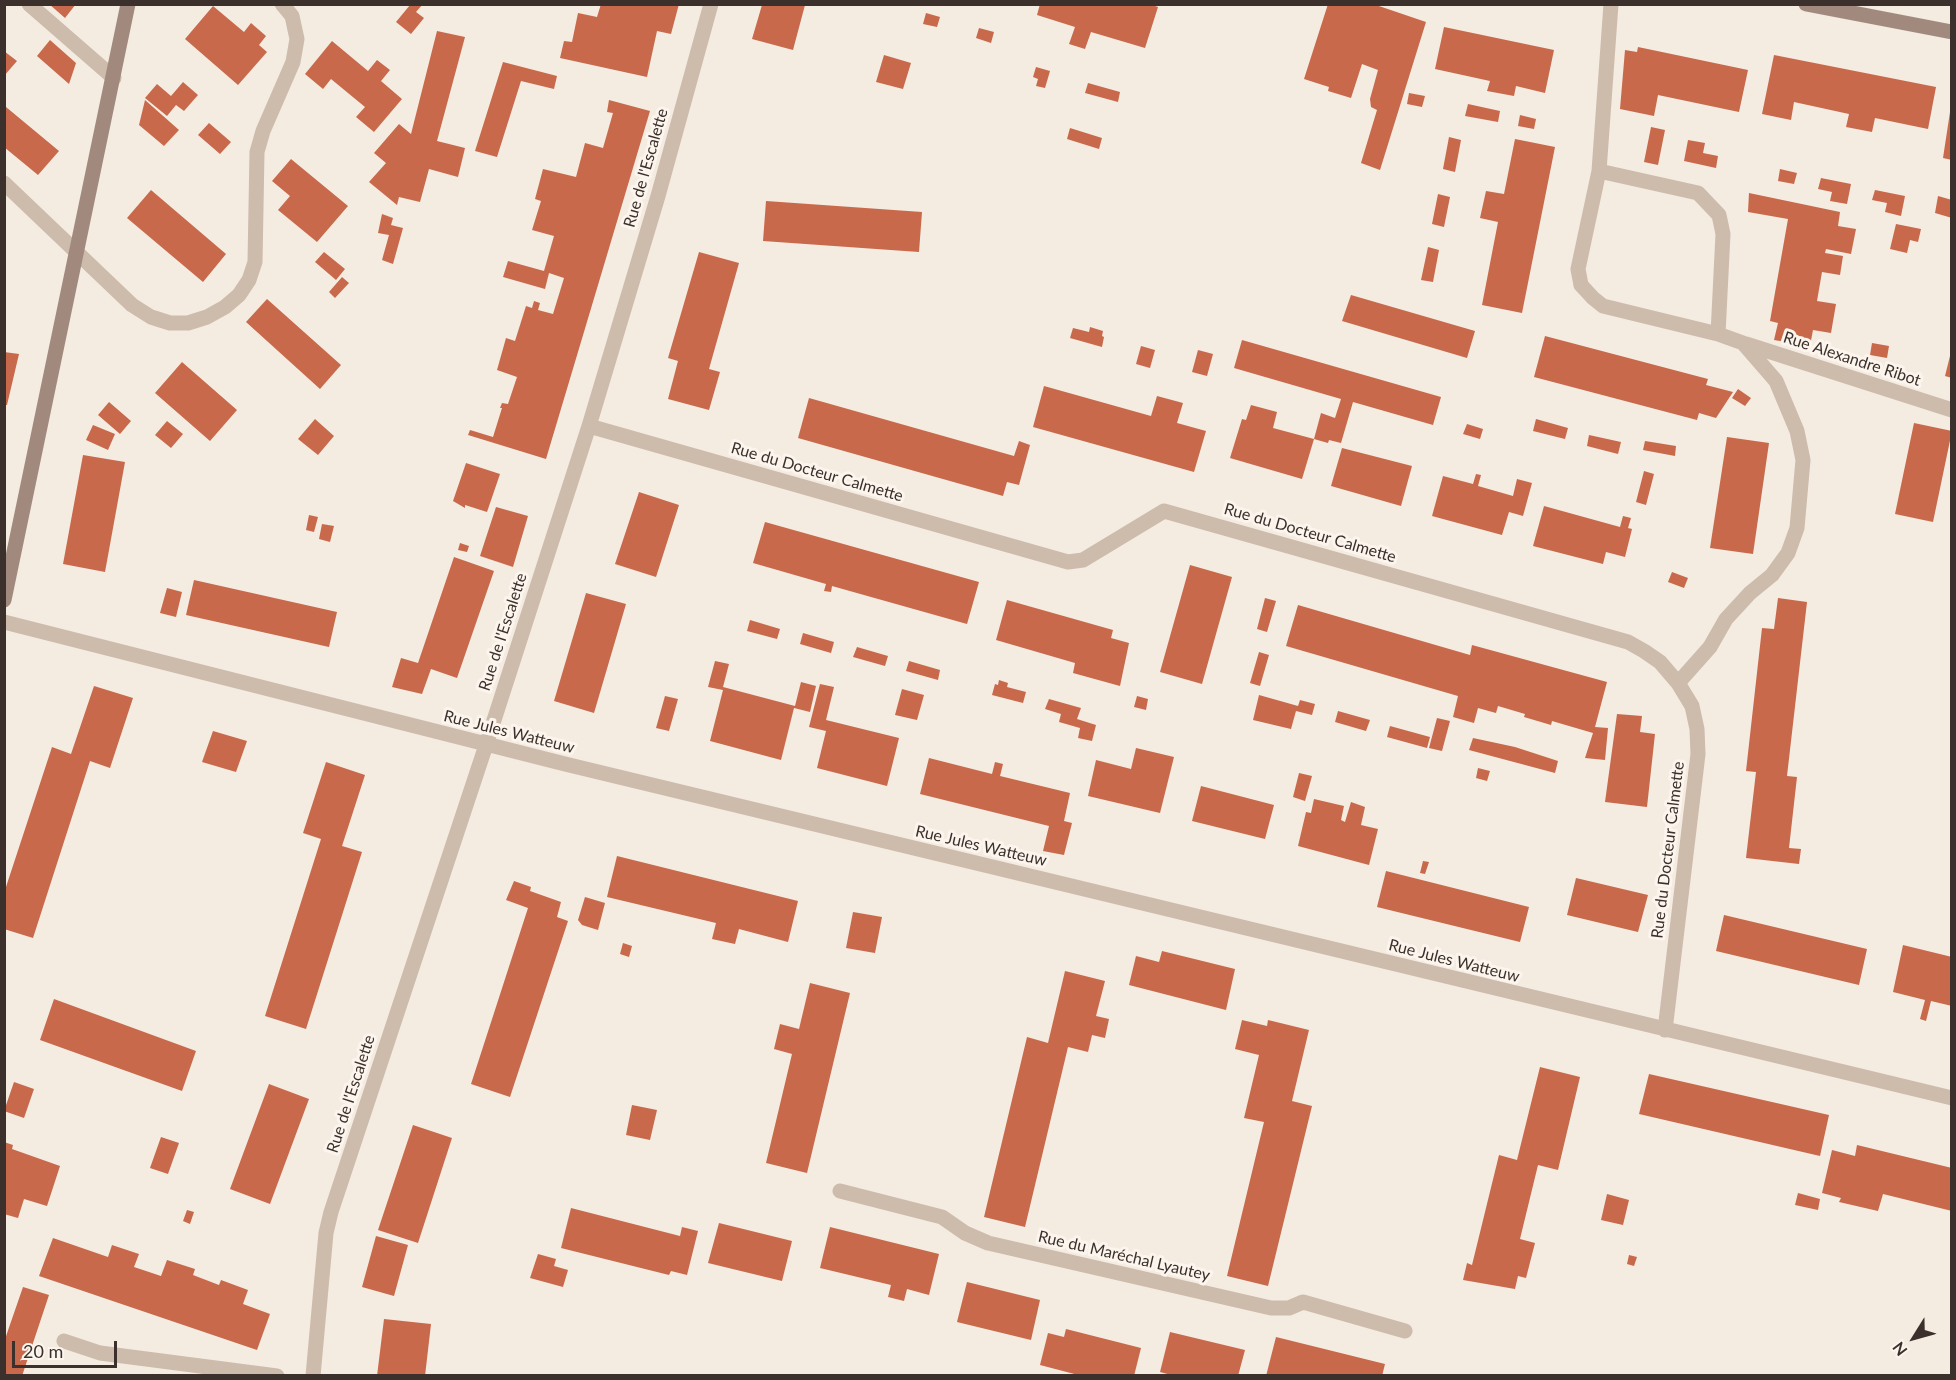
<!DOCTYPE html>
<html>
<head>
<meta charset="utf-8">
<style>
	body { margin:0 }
	#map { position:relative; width:1956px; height:1380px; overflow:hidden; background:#f4ebe1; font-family:Lato,sans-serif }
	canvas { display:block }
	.frame { position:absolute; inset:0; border:6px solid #3b302b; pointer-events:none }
	.north { position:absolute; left:1884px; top:1308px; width:60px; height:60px; -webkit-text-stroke:4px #fbf5ee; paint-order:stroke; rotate:233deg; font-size:16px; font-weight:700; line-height:24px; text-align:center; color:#3b302b }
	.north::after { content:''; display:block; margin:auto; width:21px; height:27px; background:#3b302b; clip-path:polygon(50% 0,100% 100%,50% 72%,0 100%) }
	.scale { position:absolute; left:12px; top:1341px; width:105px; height:27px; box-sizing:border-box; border:3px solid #3b302b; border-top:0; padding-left:8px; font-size:18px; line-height:21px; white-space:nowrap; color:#3b302b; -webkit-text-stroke:4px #fbf5ee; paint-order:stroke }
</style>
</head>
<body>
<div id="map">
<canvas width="1956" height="1380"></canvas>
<div class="frame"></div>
<div class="north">N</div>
<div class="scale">20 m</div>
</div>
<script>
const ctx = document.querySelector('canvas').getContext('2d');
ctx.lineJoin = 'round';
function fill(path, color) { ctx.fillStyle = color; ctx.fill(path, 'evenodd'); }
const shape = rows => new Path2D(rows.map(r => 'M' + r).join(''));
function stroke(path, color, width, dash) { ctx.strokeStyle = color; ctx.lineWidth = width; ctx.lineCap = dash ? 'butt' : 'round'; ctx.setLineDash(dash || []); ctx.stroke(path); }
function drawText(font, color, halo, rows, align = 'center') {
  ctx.font = font + ' Lato,sans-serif'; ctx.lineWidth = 6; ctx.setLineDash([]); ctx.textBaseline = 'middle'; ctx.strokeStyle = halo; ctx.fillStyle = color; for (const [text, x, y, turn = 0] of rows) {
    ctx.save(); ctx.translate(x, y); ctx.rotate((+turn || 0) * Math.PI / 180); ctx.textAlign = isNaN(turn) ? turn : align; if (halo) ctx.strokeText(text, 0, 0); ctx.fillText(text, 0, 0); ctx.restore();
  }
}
const building = shape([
	[49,4,76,4,65,18],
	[601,4,679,4,671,34,657,31,647,77,560,58,564,41,572,42,578,13,597,17],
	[1040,4,1149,4,1158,7,1145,48,1091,32,1085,49,1069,44,1075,27,1037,15],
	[1328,4,1373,4,1426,22,1380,170,1361,163,1377,110,1371,107,1370,99,1378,70,1362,64,1351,98,1328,91,1329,87,1304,79],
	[410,5,422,5,416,12,424,18,411,34,396,22],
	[762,5,805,5,793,50,752,39],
	[213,6,244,32,251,23,266,36,259,45,267,52,238,85,185,39],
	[926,13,940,17,937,27,923,24],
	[1444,27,1554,50,1545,93,1516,86,1514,96,1487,91,1490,81,1435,69],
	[979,28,994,32,991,43,976,38],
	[437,31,465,37,437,141,465,148,458,177,429,169,420,202,399,197,397,205,369,182,386,163,374,153,399,124,411,134],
	[50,40,76,63,69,84,37,56],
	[332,41,368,71,377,60,390,70,381,81,402,99,374,132,356,117,365,107,331,79,323,89,305,74],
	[1638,47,1748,70,1739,112,1658,95,1654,116,1620,109,1625,50,1637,52],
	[4,51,17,61,4,76],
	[884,55,911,63,903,89,876,82],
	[1774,55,1936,87,1928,129,1875,118,1872,132,1846,127,1849,114,1794,102,1791,120,1762,114],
	[503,62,557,76,554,89,521,81,497,157,475,151],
	[1036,67,1050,71,1045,88,1036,86,1038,79,1033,77],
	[183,82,198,95,184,111,176,105,167,116,145,98,157,84,171,96],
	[1088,83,1120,92,1118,102,1085,93],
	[1409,93,1425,96,1422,107,1407,104],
	[145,100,179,130,164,146,139,125],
	[609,100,650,111,546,459,468,435,470,430,493,437,502,408,500,408,502,403,508,404,517,377,497,370,506,338,515,341,526,306,532,308,534,301,540,303,538,310,553,314,564,278,549,273,545,289,503,277,508,261,544,271,554,236,532,230,541,201,535,199,543,169,576,177,585,143,603,148,613,113,607,112],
	[1468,104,1500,111,1498,122,1465,116],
	[6,107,59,151,38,175,4,147],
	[1950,112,1952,112,1952,160,1943,158],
	[1520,115,1536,119,1534,129,1518,126],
	[209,123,231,142,220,154,198,135],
	[1651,127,1665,130,1658,165,1644,162],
	[1070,128,1102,138,1099,149,1067,139],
	[1449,137,1461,140,1455,172,1443,169],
	[1515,139,1555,147,1522,313,1482,305,1498,222,1480,218,1486,191,1504,194],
	[1688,140,1705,143,1703,153,1718,156,1716,168,1684,161],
	[291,159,348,206,317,242,278,210,290,196,272,181],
	[1780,169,1797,173,1794,184,1778,181],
	[1821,178,1851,184,1847,204,1830,201,1832,192,1818,189],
	[151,190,226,254,203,282,127,218],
	[1875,190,1905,196,1901,216,1885,212,1887,203,1872,200],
	[1749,193,1840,212,1838,226,1856,229,1851,254,1826,249,1825,253,1843,256,1840,275,1822,272,1817,301,1836,304,1831,333,1813,330,1810,346,1774,340,1778,323,1770,321,1788,219,1748,212],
	[1438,194,1450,197,1444,227,1432,224],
	[1938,196,1952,200,1952,218,1935,213],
	[766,201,922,212,919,252,763,241],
	[382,214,393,218,391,225,403,228,393,264,382,260,389,235,378,233],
	[1896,224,1921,229,1918,242,1910,240,1907,253,1890,249],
	[1428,247,1439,250,1433,282,1421,280],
	[324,252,345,269,336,280,315,262],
	[699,252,739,263,709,369,720,372,709,410,668,399,678,361,668,358],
	[342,277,349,283,335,298,329,292],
	[1351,295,1475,331,1467,358,1342,321],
	[267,299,341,365,320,389,246,322],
	[1090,327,1103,331,1102,336,1104,337,1102,347,1070,338,1073,328,1089,332],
	[1545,336,1708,379,1706,385,1733,392,1716,418,1699,413,1697,420,1534,377],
	[1242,340,1441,397,1433,425,1353,402,1341,443,1329,440,1328,443,1314,439,1321,413,1335,418,1341,399,1234,368],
	[1872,343,1889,346,1887,358,1870,355],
	[1141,346,1155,350,1150,368,1136,364],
	[1198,350,1213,354,1207,376,1192,372],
	[4,352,19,354,7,405,4,405],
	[1951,352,1952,352,1952,378,1945,376],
	[182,362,237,410,210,441,155,393],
	[1044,386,1151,416,1157,396,1183,403,1177,423,1206,431,1194,472,1033,427],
	[1738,389,1751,398,1745,406,1732,398],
	[809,398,1014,456,1019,441,1030,445,1019,485,1007,482,1003,496,798,438],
	[109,402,131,421,120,434,98,415],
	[1251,405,1277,412,1273,428,1314,439,1302,479,1230,458,1242,419,1246,420],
	[315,419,334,436,318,455,298,439],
	[1536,419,1568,428,1565,439,1533,431],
	[167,421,183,434,171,448,155,435],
	[1914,423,1952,431,1933,522,1895,514],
	[1467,424,1483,429,1480,439,1463,434],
	[93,425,115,434,108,450,86,440],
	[1589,435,1621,442,1618,454,1587,446],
	[1727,437,1769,443,1753,554,1710,548],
	[1645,441,1676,446,1675,456,1643,450],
	[1342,448,1412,466,1401,506,1331,486],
	[83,455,125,462,105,572,63,564],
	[466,463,500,474,487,512,465,505,465,508,453,501],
	[1644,471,1654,474,1646,505,1636,502],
	[1476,474,1481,475,1478,486,1513,496,1517,479,1532,483,1523,516,1509,512,1502,535,1432,516,1443,476,1473,484],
	[639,492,679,505,656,577,615,564],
	[1544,506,1620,527,1623,516,1631,518,1628,528,1632,529,1625,557,1606,552,1603,564,1533,546],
	[496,507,528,516,513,567,480,556],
	[309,515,318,517,314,532,306,530],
	[765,522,979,582,967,624,832,586,831,592,824,591,826,584,753,563],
	[322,524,334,526,330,542,319,539],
	[460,543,469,546,467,552,458,550],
	[454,557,494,571,457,678,431,669,422,694,392,687,401,658,418,663],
	[1190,565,1232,577,1202,684,1160,672],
	[1672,572,1688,578,1684,588,1668,582],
	[194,580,337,612,329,647,186,615],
	[167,588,182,592,176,617,160,613],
	[586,593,626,604,594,713,554,701],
	[1265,598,1276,601,1267,632,1257,629],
	[1778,598,1807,602,1787,776,1797,777,1789,848,1801,849,1799,864,1746,858,1756,772,1746,771,1762,628,1774,629],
	[1007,600,1113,630,1111,638,1129,643,1120,686,1073,673,1075,663,996,640],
	[1298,605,1470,655,1472,645,1607,682,1595,727,1608,728,1605,760,1585,758,1593,733,1552,721,1551,725,1524,717,1525,714,1498,706,1496,713,1478,708,1474,723,1453,717,1458,696,1286,646],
	[750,620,780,629,777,639,747,631],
	[803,633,834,642,831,653,800,644],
	[857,647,888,656,885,666,853,657],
	[1259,652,1269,655,1260,686,1250,683],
	[715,661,729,664,723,687,795,706,801,682,816,686,810,712,794,708,781,760,710,741,723,690,708,687],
	[909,661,940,670,938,680,906,671],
	[999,680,1008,683,1007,687,1026,692,1023,703,992,695,995,684,998,685],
	[820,684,834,687,826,720,899,738,887,786,817,768,826,731,809,727],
	[94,686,133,698,110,768,90,761,33,938,4,929,4,893,52,747,71,754],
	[902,689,924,695,917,720,895,715],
	[1259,695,1298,706,1300,700,1315,704,1312,715,1296,711,1291,729,1253,720],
	[665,696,678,699,669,731,656,728],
	[1137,696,1148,699,1146,710,1134,707],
	[1049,699,1081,708,1077,719,1096,725,1092,741,1078,738,1080,728,1059,722,1061,714,1045,709],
	[1338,711,1370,720,1366,731,1335,722],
	[1617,714,1642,716,1640,732,1655,734,1647,807,1605,802],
	[1437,718,1450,721,1442,751,1429,748],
	[1390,726,1430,737,1427,748,1387,737],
	[213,731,247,741,236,772,202,762],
	[1473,738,1515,747,1558,761,1555,773,1469,750],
	[1136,748,1174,757,1160,813,1088,796,1096,760,1131,769],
	[929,758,992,774,995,762,1003,764,1000,776,1070,793,1064,821,1072,823,1064,855,1043,851,1049,826,920,794],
	[326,762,365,775,342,846,362,852,306,1029,265,1016,321,839,303,833],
	[1478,768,1490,771,1487,781,1476,778],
	[1299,773,1312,776,1305,801,1293,797],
	[1201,786,1274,805,1265,839,1192,821],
	[1314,799,1344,806,1341,820,1345,822,1351,802,1365,807,1361,825,1378,829,1369,865,1298,846,1306,812,1311,813],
	[617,856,798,901,788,942,739,929,735,944,712,939,716,923,607,897],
	[1423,861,1429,862,1425,874,1420,873],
	[1386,871,1529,907,1520,942,1377,907],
	[1576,878,1648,895,1638,932,1567,915],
	[514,881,531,887,530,891,561,902,557,917,568,921,510,1097,471,1084,528,908,506,900],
	[585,897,605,903,598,930,582,925,578,920],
	[853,912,882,917,875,953,846,948],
	[1724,915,1867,949,1859,985,1716,951],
	[623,943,632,946,629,957,620,954],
	[1903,945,1952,957,1952,1006,1931,1001,1926,1021,1920,1019,1925,1000,1893,992],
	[1162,951,1235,969,1226,1010,1129,985,1136,956,1159,962],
	[1065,971,1105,981,1096,1016,1109,1019,1105,1038,1092,1035,1088,1052,1068,1047,1025,1227,984,1217,1027,1037,1048,1043],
	[810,983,850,993,807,1173,766,1163,792,1054,774,1049,780,1024,799,1029],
	[54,999,196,1051,182,1091,40,1040],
	[1242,1020,1267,1026,1268,1020,1309,1030,1292,1101,1312,1106,1268,1286,1227,1276,1264,1122,1244,1118,1259,1055,1235,1049],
	[1540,1067,1580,1077,1558,1170,1538,1165,1520,1239,1535,1243,1526,1278,1518,1276,1515,1289,1463,1280,1467,1263,1472,1265,1499,1155,1517,1160],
	[1649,1074,1829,1115,1820,1156,1639,1114],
	[14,1082,34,1089,24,1118,4,1111],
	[269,1084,309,1099,270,1204,230,1189],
	[632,1105,657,1110,650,1140,626,1135],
	[413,1125,452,1138,418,1243,378,1230],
	[161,1137,179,1143,168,1174,150,1168],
	[4,1142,13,1145,12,1149,60,1166,47,1206,24,1199,18,1218,4,1214],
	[1857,1145,1952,1168,1952,1211,1883,1194,1878,1211,1839,1202,1841,1198,1822,1193,1832,1150,1855,1156],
	[1798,1193,1820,1199,1818,1210,1795,1205],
	[1607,1194,1629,1200,1623,1225,1601,1220],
	[571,1208,680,1236,682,1227,698,1231,687,1275,671,1271,669,1275,561,1248],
	[187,1210,194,1212,190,1224,183,1221],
	[719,1223,792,1241,782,1281,708,1263],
	[830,1227,939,1254,929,1295,907,1289,904,1301,888,1297,891,1285,820,1268],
	[376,1236,408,1245,394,1296,362,1287],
	[53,1238,108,1257,112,1245,139,1254,134,1267,161,1276,167,1260,195,1269,193,1275,219,1285,221,1280,248,1290,243,1304,270,1314,257,1350,39,1276],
	[538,1254,556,1259,554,1266,568,1270,563,1287,530,1278],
	[1629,1255,1637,1257,1634,1266,1627,1264],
	[967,1282,1040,1300,1031,1340,957,1322],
	[23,1287,49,1295,22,1376,4,1376,4,1342],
	[384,1319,431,1324,425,1376,377,1376],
	[1066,1329,1141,1348,1134,1376,1082,1376,1040,1365,1048,1333,1064,1337],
	[1170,1332,1245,1350,1238,1376,1175,1376,1160,1372],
	[1276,1337,1385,1364,1382,1376,1266,1376]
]);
const street = shape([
	[29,4,114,78],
	[1599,171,1611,4],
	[4,183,132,305,151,317,170,323,188,323,207,317,225,307,239,295,249,280,255,262,257,152,263,131,293,62,297,39,292,16,282,4],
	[1746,344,1952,410],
	[589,426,1068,562,1083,560,1164,511,1628,642,1644,651,1660,662,1678,683,1692,706,1697,729,1698,754,1665,1030],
	[4,622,565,764,1952,1098],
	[1678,683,1710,647,1726,619,1750,593,1772,575,1788,553,1797,528,1803,460,1797,431,1776,381,1743,343,1718,334,1603,306,1593,298,1581,285,1578,269,1599,171,1698,193,1719,215,1723,234,1718,334],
	[840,1191,942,1217,965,1233,988,1243,1271,1308,1289,1308,1303,1302,1405,1331],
	[64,1341,100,1353,277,1376],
	[313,1376,326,1233,331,1212,486,745,589,426,658,196,711,4]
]);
const secondary = shape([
	[1806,4,1952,32],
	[4,600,128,4]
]);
const streetNames = [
	["Rue de l'Escalette",646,168,-74],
	["Rue Alexandre Ribot",1852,359,18],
	["Rue du Docteur Calmette",817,472,16],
	["Rue du Docteur Calmette",1310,533,16],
	["Rue de l'Escalette",503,632,-72],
	["Rue Jules Watteuw",509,732,14],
	["Rue Jules Watteuw",981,846,13],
	["Rue du Docteur Calmette",1668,850,-83],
	["Rue Jules Watteuw",1454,961,14],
	["Rue de l'Escalette",351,1094,-72],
	["Rue du Maréchal Lyautey",1124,1256,13]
];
fill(building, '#c8694b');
stroke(street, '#cdbbac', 15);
stroke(secondary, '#a18a7d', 15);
drawText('16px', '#3b302b', '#fbf5ee', streetNames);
</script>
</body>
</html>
